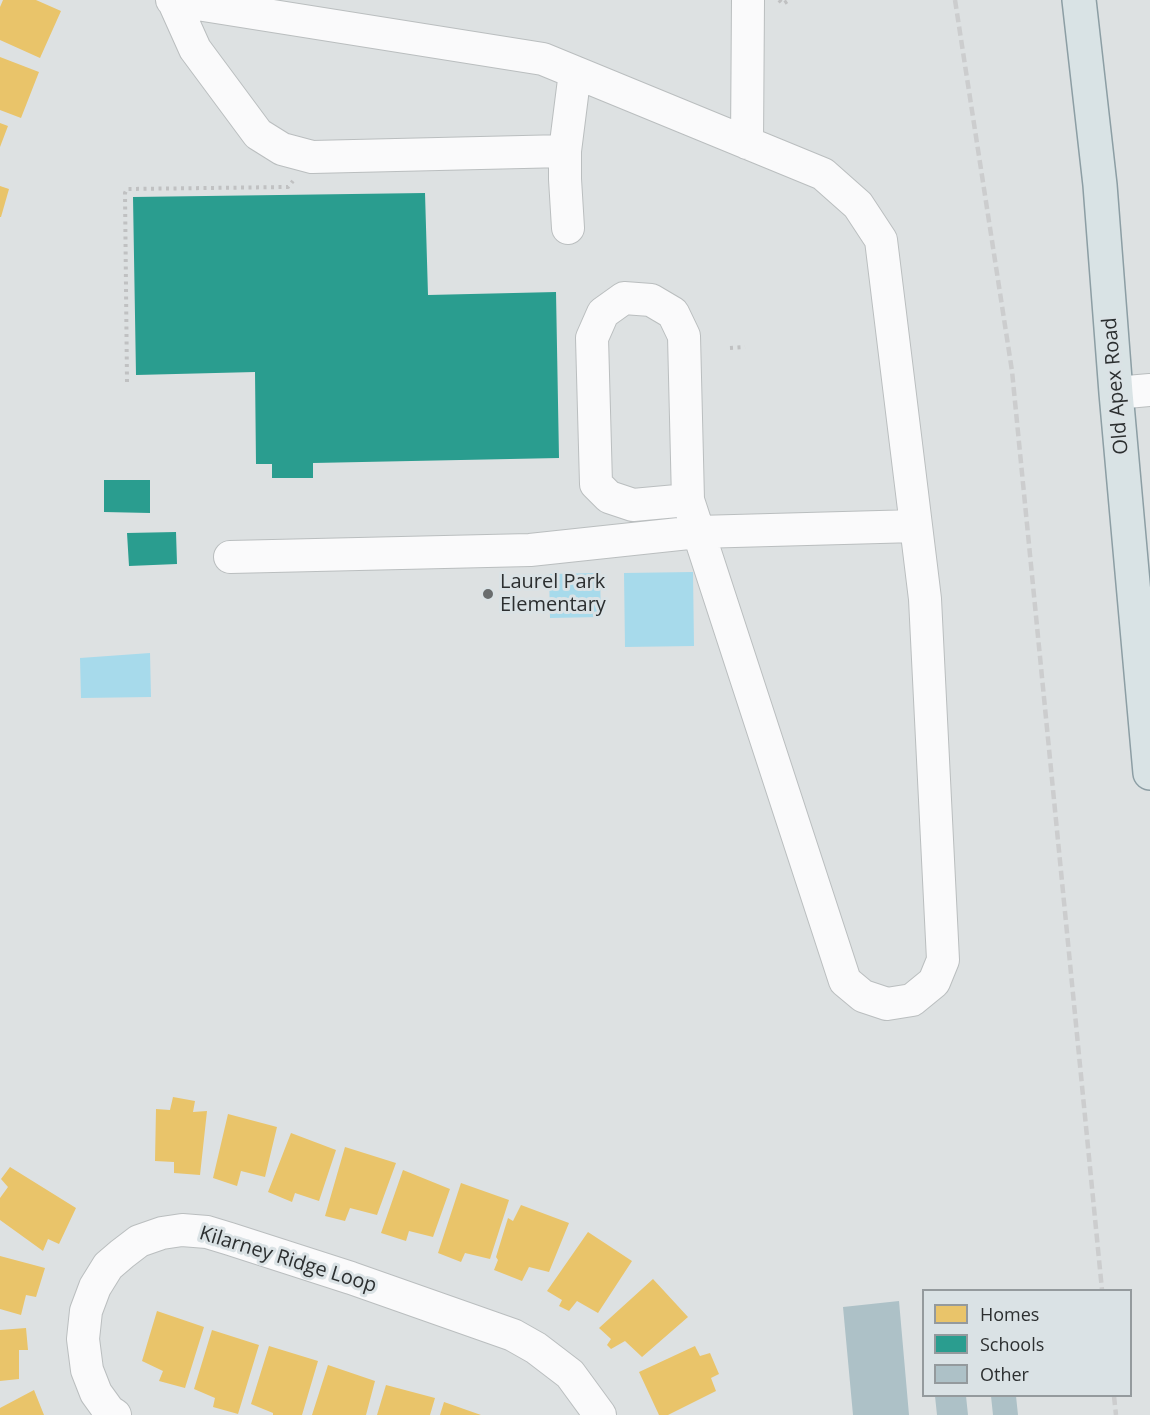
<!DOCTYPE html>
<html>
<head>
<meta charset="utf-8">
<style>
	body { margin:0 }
	#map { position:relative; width:1150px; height:1415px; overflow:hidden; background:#dde1e2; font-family:"Open Sans",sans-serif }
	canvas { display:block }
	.legend { position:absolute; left:922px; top:1289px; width:210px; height:108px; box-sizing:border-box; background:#dae2e5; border:2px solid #949a9d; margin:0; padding:8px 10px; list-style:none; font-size:18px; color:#2c2f30 }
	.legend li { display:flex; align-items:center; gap:12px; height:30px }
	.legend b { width:30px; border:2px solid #949a9d }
</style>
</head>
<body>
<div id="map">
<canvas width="1150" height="1415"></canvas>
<ul class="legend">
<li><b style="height:16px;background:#e9c46a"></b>Homes</li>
<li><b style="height:16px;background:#2a9d8f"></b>Schools</li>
<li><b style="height:16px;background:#adc1c7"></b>Other</li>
</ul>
</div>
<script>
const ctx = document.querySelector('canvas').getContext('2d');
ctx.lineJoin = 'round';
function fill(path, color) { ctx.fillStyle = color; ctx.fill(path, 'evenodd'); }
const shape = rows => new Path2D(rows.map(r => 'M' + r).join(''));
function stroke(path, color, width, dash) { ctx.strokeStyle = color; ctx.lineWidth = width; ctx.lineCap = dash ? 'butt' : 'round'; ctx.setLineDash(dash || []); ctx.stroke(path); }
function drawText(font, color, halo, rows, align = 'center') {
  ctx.font = font + ' "Open Sans",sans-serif'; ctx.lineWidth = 6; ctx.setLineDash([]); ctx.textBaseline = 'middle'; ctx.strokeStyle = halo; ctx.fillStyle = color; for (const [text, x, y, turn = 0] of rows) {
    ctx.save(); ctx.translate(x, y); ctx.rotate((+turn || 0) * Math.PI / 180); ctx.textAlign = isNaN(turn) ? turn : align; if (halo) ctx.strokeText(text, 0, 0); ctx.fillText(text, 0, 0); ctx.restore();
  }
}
const green = shape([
	[693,572,694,646,625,647,624,573],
	[600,573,601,617,550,618,549,574],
	[150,653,151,697,81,698,80,658]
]);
const homes = shape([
	[3,0,36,0,61,11,40,58,0,40,0,7],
	[0,57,39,72,21,118,0,110],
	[0,123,8,126,0,147],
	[0,186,9,189,1,217,0,217],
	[173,1097,195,1101,193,1112,207,1111,200,1175,174,1173,174,1162,155,1161,156,1109,170,1110],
	[228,1114,277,1127,265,1177,241,1171,237,1186,213,1178],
	[291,1133,336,1150,319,1201,295,1193,292,1202,268,1192],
	[345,1147,396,1163,377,1215,350,1208,345,1221,325,1216],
	[10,1167,76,1208,59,1244,48,1239,43,1251,0,1220,0,1198,8,1187,1,1179],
	[403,1170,450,1189,433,1237,409,1231,406,1241,381,1233],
	[461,1183,509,1200,490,1259,465,1253,461,1262,438,1253],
	[521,1205,569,1223,549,1272,529,1267,522,1281,494,1270,498,1260,496,1257,508,1218,513,1221],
	[588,1232,632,1261,598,1313,577,1301,569,1311,559,1306,562,1300,547,1291],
	[0,1256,45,1268,36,1297,26,1295,21,1315,0,1309],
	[653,1279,688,1317,642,1357,625,1341,611,1349,607,1345,611,1339,599,1328],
	[157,1311,204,1327,185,1388,159,1381,163,1371,142,1361],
	[26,1328,28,1350,19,1350,19,1379,0,1381,0,1330],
	[212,1330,259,1345,238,1414,213,1407,215,1398,194,1389],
	[269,1346,318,1361,302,1415,273,1415,273,1413,251,1404],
	[695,1346,700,1356,710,1353,719,1374,711,1378,716,1391,668,1415,659,1415,639,1372],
	[328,1365,375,1381,366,1415,312,1415],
	[386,1385,435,1398,430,1415,377,1415],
	[34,1390,44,1415,0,1415,0,1408],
	[444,1402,481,1415,440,1415]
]);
const schools = shape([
	[425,193,428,295,556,292,559,458,313,463,313,478,272,478,272,464,256,464,255,372,136,375,133,197],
	[104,480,150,480,150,513,104,512],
	[176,532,177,564,129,566,127,533]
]);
const building = shape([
	[899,1301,909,1415,853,1415,843,1307],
	[935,1396,966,1396,968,1415,937,1415],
	[991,1396,1016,1396,1018,1415,993,1415]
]);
const path = shape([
	[779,0,783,4,789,0],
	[730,348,745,347],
	[127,382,125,193,127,189,288,187,293,181]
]);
const minor = shape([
	[172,0,543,59,823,174,858,205,881,240,925,599,943,960,934,982,912,1000,887,1004,863,996,845,981,688,500,684,336,673,313,651,300,624,298,603,313,592,338,596,484,609,497,633,505,688,500],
	[173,0,195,49,258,134,282,149,312,157,565,151],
	[747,143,748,0],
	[568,228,565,179,565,151,575,72],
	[1116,393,1150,390],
	[230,557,530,550,698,532,916,526],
	[115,1415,109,1411,96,1393,87,1370,83,1339,86,1311,95,1287,108,1266,122,1254,139,1241,162,1233,182,1230,207,1232,230,1239,351,1278,513,1335,536,1348,570,1374,600,1415]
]);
const major = shape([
	[1079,0,1100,185,1116,393,1150,773]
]);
const rail = shape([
	[955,0,1012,371,1102,1290],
	[1114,1396,1116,1415]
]);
const markers = [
	[488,594,6,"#6a6d6e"]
];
const streetNames = [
	["Old Apex Road",1116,386,-95],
	["Kilarney Ridge Loop",288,1260,17]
];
const poiNames = [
	["Laurel Park",500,582],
	["Elementary",500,605]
];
fill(green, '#a7daeb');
fill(homes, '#e9c46a');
fill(schools, '#2a9d8f');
fill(building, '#adc1c7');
stroke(minor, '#babebf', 34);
stroke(major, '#8c9ea4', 36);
stroke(path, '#c0c1c2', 4, [3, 4.5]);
stroke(minor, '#fafafb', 32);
stroke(major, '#d9e3e5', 33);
stroke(rail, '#cccdce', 4.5, [9, 4.5]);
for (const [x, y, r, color] of markers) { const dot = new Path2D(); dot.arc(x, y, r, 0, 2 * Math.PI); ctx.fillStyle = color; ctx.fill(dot); stroke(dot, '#dae2e5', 2); }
drawText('20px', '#2c2f30', '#dae2e5', streetNames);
drawText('20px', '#2c2f30', '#dae2e5', poiNames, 'left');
</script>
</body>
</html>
